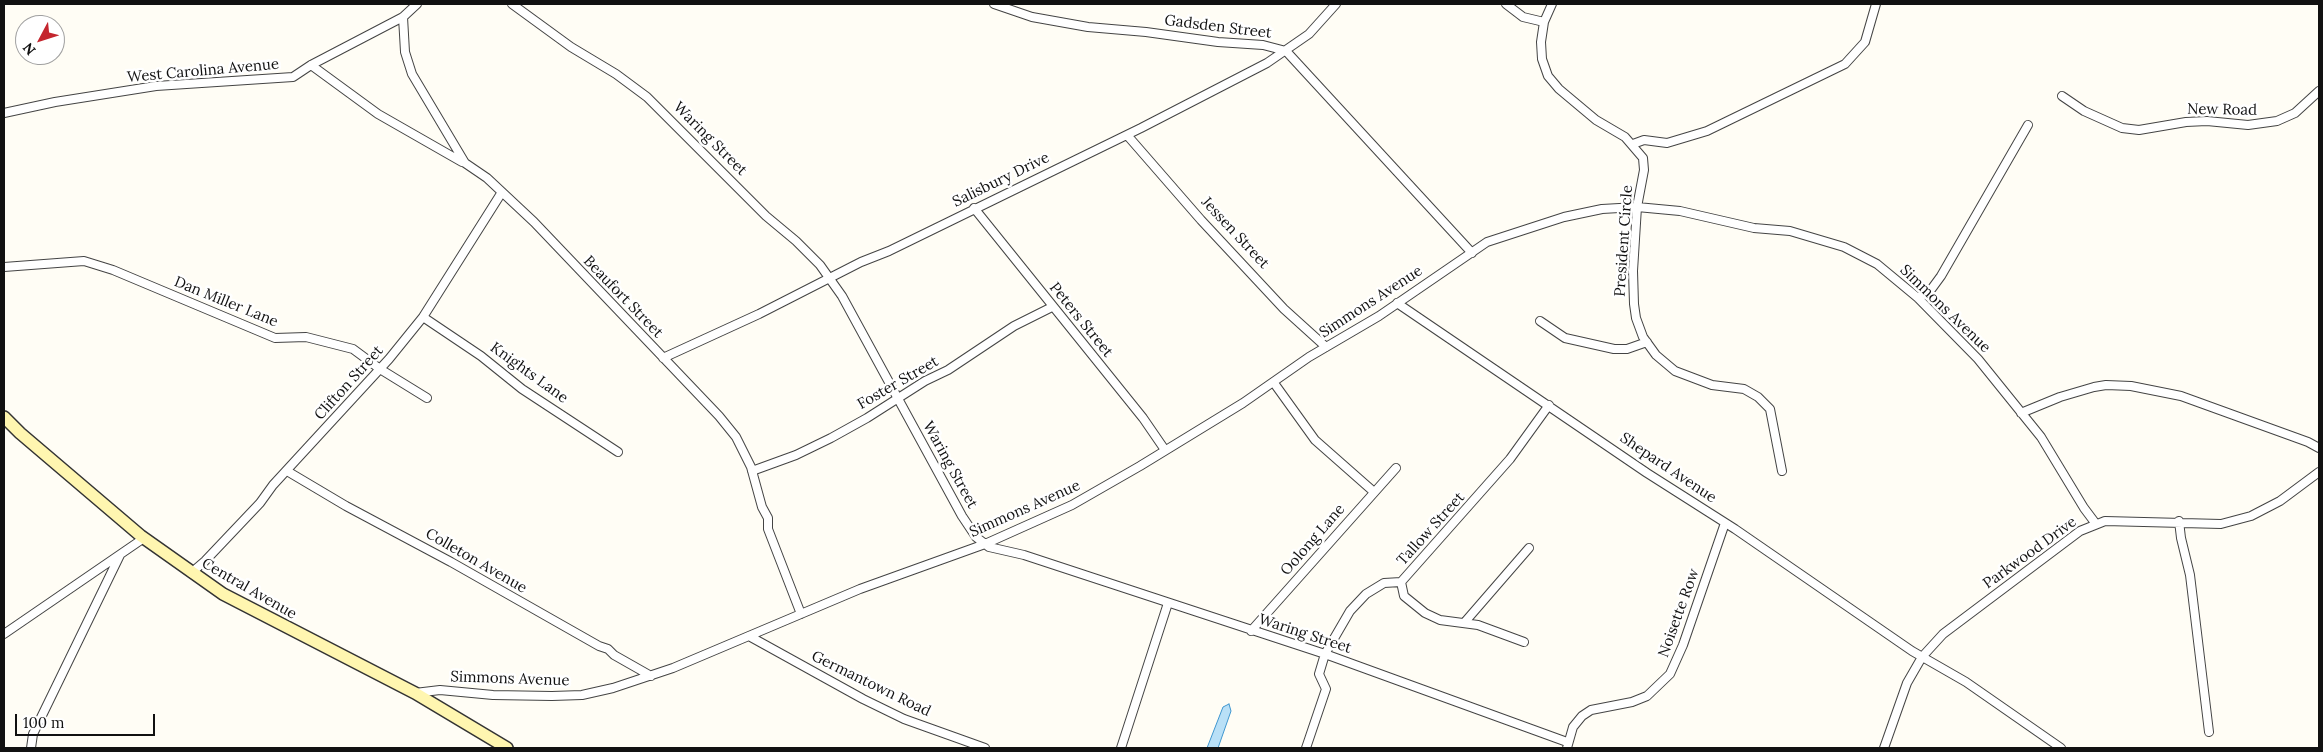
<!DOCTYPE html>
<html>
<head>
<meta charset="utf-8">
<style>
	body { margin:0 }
	#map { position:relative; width:2323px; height:752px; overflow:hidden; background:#fffdf5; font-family:Lora,serif }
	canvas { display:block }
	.frame { position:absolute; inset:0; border:5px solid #111; pointer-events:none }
	.north { position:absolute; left:15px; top:15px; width:50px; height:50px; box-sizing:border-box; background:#fff; border:1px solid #a0a0a0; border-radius:50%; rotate:230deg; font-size:14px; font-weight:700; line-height:20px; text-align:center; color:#111 }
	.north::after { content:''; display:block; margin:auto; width:18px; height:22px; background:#c4262e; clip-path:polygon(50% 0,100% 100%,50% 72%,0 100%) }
	.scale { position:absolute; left:15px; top:714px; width:140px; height:22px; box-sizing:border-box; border:2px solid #111; border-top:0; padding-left:6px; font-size:15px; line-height:18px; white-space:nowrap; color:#111; -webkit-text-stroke:4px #fff; paint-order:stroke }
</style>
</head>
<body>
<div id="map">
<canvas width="2323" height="752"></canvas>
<div class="frame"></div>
<div class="north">N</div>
<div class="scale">100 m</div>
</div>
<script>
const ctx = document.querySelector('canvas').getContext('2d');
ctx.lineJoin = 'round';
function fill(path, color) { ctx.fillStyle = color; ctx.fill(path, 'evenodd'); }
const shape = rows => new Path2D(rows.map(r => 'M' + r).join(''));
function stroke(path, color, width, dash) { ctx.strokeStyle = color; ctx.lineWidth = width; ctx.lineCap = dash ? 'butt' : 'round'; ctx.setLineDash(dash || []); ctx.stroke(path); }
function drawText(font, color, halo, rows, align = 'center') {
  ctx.font = font + ' Lora,serif'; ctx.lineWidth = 5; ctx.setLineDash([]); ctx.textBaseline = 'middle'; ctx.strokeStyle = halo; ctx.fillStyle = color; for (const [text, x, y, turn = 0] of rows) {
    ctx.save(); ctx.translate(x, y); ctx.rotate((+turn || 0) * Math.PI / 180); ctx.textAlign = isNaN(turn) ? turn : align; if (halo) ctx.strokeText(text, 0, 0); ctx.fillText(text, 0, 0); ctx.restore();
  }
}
const water = shape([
	[1229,704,1231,711,1218,748,1207,748,1223,707,1229,704]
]);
const street = shape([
	[512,4,571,47,616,74,647,97,766,216,796,241,820,265,842,296,962,516,976,537,989,547,1024,555,1325,654,1567,742],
	[994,4,1032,17,1088,27,1146,32,1218,42,1263,45,1286,51,1472,253],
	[1506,4,1523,17,1544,22],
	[1552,4,1544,22,1541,42,1542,59,1548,76,1559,89,1596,120,1625,137,1643,158,1644,170,1637,207,1633,271,1634,304,1636,318,1643,337,1656,355,1675,371,1712,385,1744,389,1758,397,1770,409,1782,471],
	[403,17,405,52,412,74,465,163,487,178,534,222,719,416,736,437,751,467,762,507,768,518,768,529,801,614],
	[311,65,378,114,462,162],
	[2062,96,2084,111,2122,128,2139,130,2186,122,2207,121,2248,125,2277,121,2295,113,2319,91],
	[4,113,55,102,156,86,293,77,311,65,403,17,417,4],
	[1127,135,1201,220,1284,309,1326,347],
	[1633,144,1644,140,1667,143,1707,131,1845,64,1865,42,1876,4],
	[974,208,1143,418,1165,450],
	[4,267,84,261,113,270,275,338,306,337,353,349,380,369,427,398],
	[1918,298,1930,291,1941,276,2028,125],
	[1397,303,1647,473,1735,529,1912,651,1966,682,2061,748],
	[423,317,481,356,522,389,618,452],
	[1540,321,1565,338,1614,349,1627,349,1647,342],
	[663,358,759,314,861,262,889,251,1141,128,1267,63,1309,34,1336,4],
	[1274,383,1315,440,1374,492],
	[2021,413,2060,397,2094,387,2106,385,2131,386,2181,396,2308,442,2319,448],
	[287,471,346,506,451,562,599,646,608,649,614,655,651,676],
	[752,471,796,455,831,438,867,418,925,381,948,370,1014,326,1052,307],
	[2179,521,2181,538,2190,575,2209,732],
	[191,573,205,561,260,503,273,485,389,359,423,317,502,192],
	[1401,582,1404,596,1425,613,1440,620,1478,625,1524,642],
	[1464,623,1529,548],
	[1251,631,1396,468],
	[4,634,144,538],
	[749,636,863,699,904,719,985,748],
	[415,693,440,690,493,695,552,696,582,695,613,688,673,668,860,589,985,544,1072,505,1140,466,1243,403,1309,357,1379,316,1487,242,1564,217,1602,209,1637,207,1680,211,1754,228,1790,231,1844,247,1877,264,1918,298,1978,359,2041,437,2084,508,2096,524],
	[31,748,33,734,120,555],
	[1121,748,1168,603],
	[1306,748,1326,689,1319,674,1325,654,1350,611,1366,594,1384,583,1401,582,1510,459,1549,405],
	[1567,748,1573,727,1582,716,1591,710,1632,702,1647,696,1670,674,1683,645,1725,523],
	[1884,748,1907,683,1922,657,1943,634,2080,531,2105,521,2221,524,2251,516,2280,501,2319,472]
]);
const secondary = shape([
	[4,417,20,433,141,536,223,594,415,693,507,748]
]);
const streetNames = [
	["Gadsden Street",1218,27,7],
	["West Carolina Avenue",203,71,-5],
	["New Road",2222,110,1],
	["Waring Street",710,139,45],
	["Salisbury Drive",1001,180,-26],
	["Jessen Street",1235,233,47],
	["President Circle",1624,241,-86],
	["Beaufort Street",623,297,46],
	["Dan Miller Lane",226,302,22],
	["Simmons Avenue",1371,302,-33],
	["Simmons Avenue",1945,309,44],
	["Peters Street",1081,320,51],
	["Knights Lane",529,373,36],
	["Clifton Street",349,383,-48],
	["Foster Street",898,383,-30],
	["Waring Street",950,465,61],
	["Shepard Avenue",1668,468,34],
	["Simmons Avenue",1025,509,-24],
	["Tallow Street",1431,529,-48],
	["Oolong Lane",1313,540,-49],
	["Parkwood Drive",2030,553,-36],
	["Colleton Avenue",476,561,30],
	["Central Avenue",249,589,30],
	["Noisette Row",1679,613,-70],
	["Waring Street",1305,634,18],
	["Simmons Avenue",510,679,2],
	["Germantown Road",871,684,26]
];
fill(water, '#b9e0f7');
stroke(water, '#3f96cf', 1);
stroke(street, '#444', 10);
stroke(secondary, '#333', 14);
stroke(street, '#fff', 8);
stroke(secondary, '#fff6b0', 11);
drawText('15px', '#111', '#fff', streetNames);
</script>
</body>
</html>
